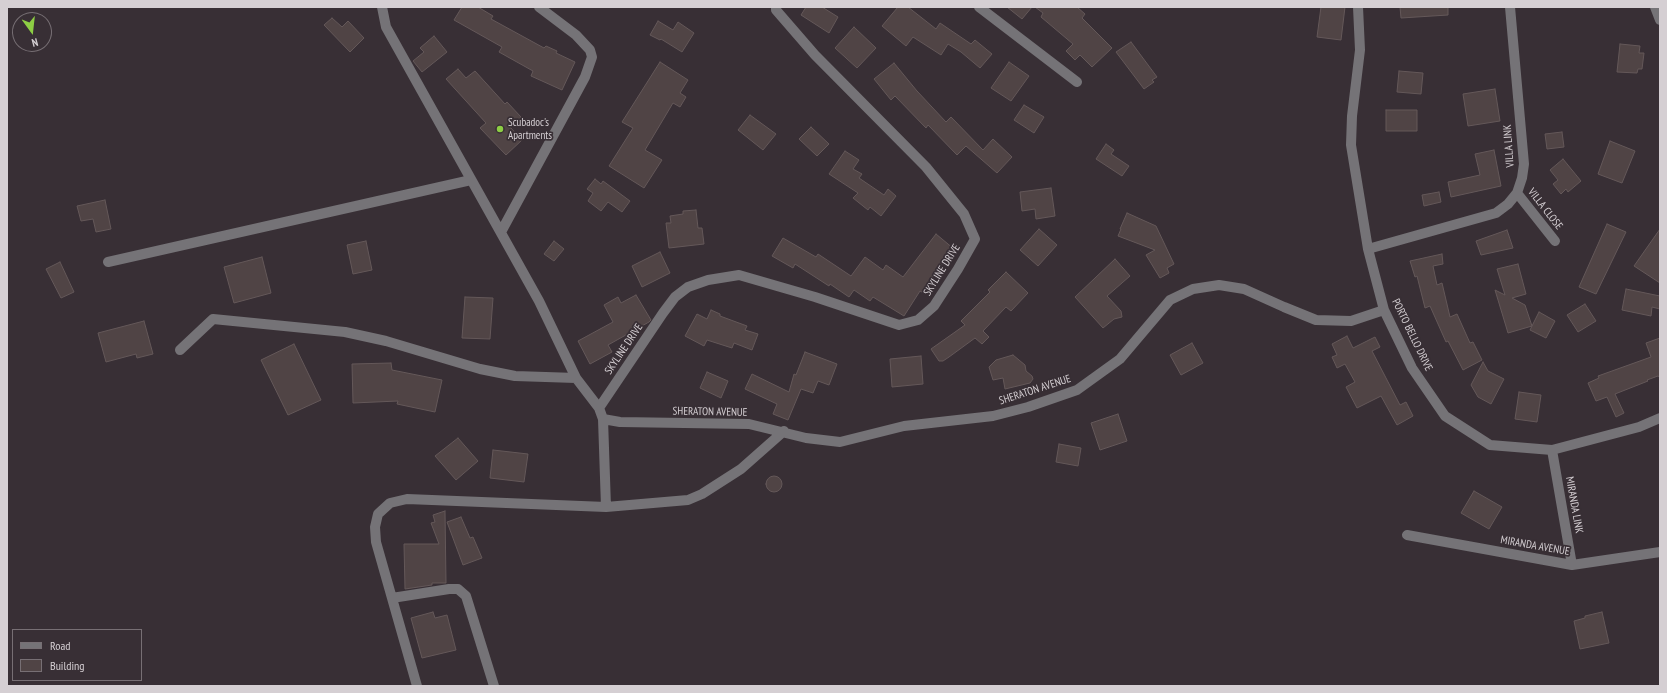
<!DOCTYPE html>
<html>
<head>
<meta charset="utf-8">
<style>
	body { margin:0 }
	#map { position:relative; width:1667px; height:693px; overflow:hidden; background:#382f35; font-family:"PT Sans Narrow",sans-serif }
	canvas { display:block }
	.frame { position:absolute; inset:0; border:8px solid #d5cfd3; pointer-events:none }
	.legend { position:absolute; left:12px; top:629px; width:130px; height:52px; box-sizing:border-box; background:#382f35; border:1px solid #776f74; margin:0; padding:5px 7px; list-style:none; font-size:12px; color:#d5cfd3 }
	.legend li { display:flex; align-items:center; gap:8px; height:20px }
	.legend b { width:20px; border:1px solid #776f74 }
	.north { position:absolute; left:12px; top:12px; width:40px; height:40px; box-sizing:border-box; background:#382f35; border:1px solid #776f74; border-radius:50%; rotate:165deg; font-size:11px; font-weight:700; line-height:16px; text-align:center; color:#d5cfd3 }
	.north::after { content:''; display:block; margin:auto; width:14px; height:18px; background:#8dce44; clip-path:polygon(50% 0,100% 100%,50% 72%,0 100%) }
</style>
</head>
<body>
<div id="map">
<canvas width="1667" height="693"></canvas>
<div class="frame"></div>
<ul class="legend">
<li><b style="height:5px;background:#757377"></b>Road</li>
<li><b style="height:11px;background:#504445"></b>Building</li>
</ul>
<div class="north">N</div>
</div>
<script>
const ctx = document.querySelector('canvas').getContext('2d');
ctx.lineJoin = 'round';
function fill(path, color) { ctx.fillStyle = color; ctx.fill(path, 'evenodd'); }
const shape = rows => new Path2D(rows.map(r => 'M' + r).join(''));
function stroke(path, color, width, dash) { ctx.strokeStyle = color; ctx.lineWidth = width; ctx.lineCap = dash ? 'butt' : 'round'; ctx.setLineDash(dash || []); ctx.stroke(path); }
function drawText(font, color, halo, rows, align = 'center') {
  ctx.font = font + ' "PT Sans Narrow",sans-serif'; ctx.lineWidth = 3.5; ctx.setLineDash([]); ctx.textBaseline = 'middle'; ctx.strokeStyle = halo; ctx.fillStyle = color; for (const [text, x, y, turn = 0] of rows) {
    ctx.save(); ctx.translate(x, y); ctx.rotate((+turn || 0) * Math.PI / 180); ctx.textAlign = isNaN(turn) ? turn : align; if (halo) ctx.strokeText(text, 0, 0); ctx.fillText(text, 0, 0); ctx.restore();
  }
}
const building = shape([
	[462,7,478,7,493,16,491,19,544,48,546,46,557,51,556,53,575,62,562,90,531,76,533,71,499,52,502,47,454,20,462,7],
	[806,7,822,7,838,17,829,33,801,15,806,7],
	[898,7,908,7,936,29,940,23,971,44,975,40,992,54,980,68,961,52,948,44,941,55,913,37,906,46,882,26,898,7],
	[1007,7,1032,7,1022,19,1007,7],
	[1035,7,1077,7,1085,14,1082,18,1112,48,1092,67,1080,55,1075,60,1066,51,1073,44,1041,17,1043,13,1035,7],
	[1321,7,1345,7,1341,40,1317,37,1321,7],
	[1400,7,1448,7,1448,15,1401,18,1400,7],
	[332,18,342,27,348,21,364,38,350,52,324,25,332,18],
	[658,21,673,30,678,22,694,33,682,52,661,39,660,40,650,35,658,21],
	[854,27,876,48,857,68,835,48,854,27],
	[434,36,447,52,422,72,413,61,424,52,420,48,434,36],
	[1131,42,1157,77,1152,80,1154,82,1144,89,1116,52,1131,42],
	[1620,44,1640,46,1639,53,1644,53,1642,69,1638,69,1637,73,1617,72,1620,44],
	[660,62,688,80,680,93,686,97,680,107,673,103,645,150,662,160,644,188,609,166,633,128,622,122,660,62],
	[1009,62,1029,76,1011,101,991,88,1009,62],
	[894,63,917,91,946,122,951,117,983,150,993,139,1012,157,997,173,966,146,957,155,928,125,926,128,895,96,891,100,874,79,894,63],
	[458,69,466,78,475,71,505,104,507,102,521,117,510,127,522,140,506,155,480,128,486,123,446,79,458,69],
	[1399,71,1423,73,1421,94,1397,92,1399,71],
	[1495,89,1500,121,1468,126,1463,94,1495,89],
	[1024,105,1044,117,1034,133,1014,120,1024,105],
	[1386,110,1417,110,1417,131,1386,131,1386,110],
	[750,115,776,134,763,150,738,130,750,115],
	[811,127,829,144,817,156,799,139,811,127],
	[1562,132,1564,147,1547,149,1545,134,1562,132],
	[1610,141,1635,151,1622,183,1598,174,1610,141],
	[1106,144,1114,150,1111,154,1129,166,1122,176,1096,159,1106,144],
	[1494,150,1501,186,1451,197,1448,182,1480,175,1475,154,1494,150],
	[845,151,859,160,853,169,862,174,859,178,884,195,888,189,896,196,881,216,870,207,868,210,853,198,858,193,829,174,845,151],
	[1563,159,1581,181,1568,192,1566,189,1561,194,1553,184,1558,180,1550,170,1563,159],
	[595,179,601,184,603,181,630,201,622,212,608,202,601,211,588,201,593,193,587,189,595,179],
	[1051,188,1055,216,1036,219,1035,209,1022,211,1020,192,1051,188],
	[1439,192,1441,202,1424,206,1422,195,1439,192],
	[105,200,111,229,96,232,93,219,81,221,77,206,105,200],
	[696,210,698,228,702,228,704,244,669,248,666,223,671,223,670,216,683,214,683,211,696,210],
	[1127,213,1156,226,1174,264,1167,268,1169,273,1160,278,1146,255,1155,250,1118,236,1121,229,1120,229,1127,213],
	[1607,224,1626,232,1596,294,1579,287,1607,224],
	[1039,229,1057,245,1038,266,1020,250,1039,229],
	[1660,229,1660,283,1634,266,1660,229],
	[1507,230,1513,248,1481,255,1476,241,1507,230],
	[936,234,954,249,932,277,933,277,922,292,920,291,904,316,873,297,870,301,854,290,849,297,830,284,829,286,795,264,793,268,772,256,783,238,816,257,818,254,851,276,865,257,883,270,886,265,903,277,936,234],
	[366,241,372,270,353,274,347,245,366,241],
	[554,241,564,249,554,261,544,254,554,241],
	[660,252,670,273,642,287,632,266,660,252],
	[1442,254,1443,264,1433,266,1437,285,1442,283,1450,317,1457,314,1470,343,1473,342,1482,360,1463,370,1448,341,1446,342,1430,306,1425,308,1417,276,1415,277,1410,261,1442,254],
	[262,257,271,293,234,303,224,267,262,257],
	[1115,259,1130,276,1107,296,1121,311,1122,317,1114,319,1103,328,1075,297,1115,259],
	[60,262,74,292,61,298,46,269,60,262],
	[1518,264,1526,294,1512,298,1525,305,1532,326,1508,333,1495,290,1505,295,1497,269,1518,264],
	[1006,272,1028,293,1011,311,1006,307,983,331,989,337,982,344,975,338,949,357,943,361,939,361,931,349,965,325,961,321,990,292,988,290,1006,272],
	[1626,289,1660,296,1660,309,1652,307,1651,316,1622,310,1626,289],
	[636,295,651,320,649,322,608,345,612,352,590,364,578,341,613,322,604,305,618,297,621,303,636,295],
	[465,297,493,298,490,339,462,338,465,297],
	[1585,304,1596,321,1578,332,1567,315,1585,304],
	[711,310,720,314,720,316,747,326,745,330,758,334,752,350,734,343,732,348,707,340,704,346,685,336,697,314,707,319,711,310],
	[1539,312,1555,321,1546,338,1530,330,1539,312],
	[144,321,153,354,137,358,136,354,106,362,98,333,144,321],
	[1347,336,1353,348,1375,337,1380,347,1372,351,1400,405,1406,402,1413,416,1397,425,1381,396,1357,408,1346,387,1355,382,1345,364,1337,368,1332,357,1337,355,1332,344,1347,336],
	[1660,338,1660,377,1658,376,1647,380,1648,381,1615,394,1624,413,1616,417,1607,397,1596,401,1588,383,1599,378,1598,376,1651,357,1646,343,1660,338],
	[1192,343,1203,363,1181,375,1170,355,1192,343],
	[294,344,321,400,288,415,261,360,294,344],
	[805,352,837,364,829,385,818,381,813,393,801,389,788,420,773,414,777,404,745,389,752,374,789,392,794,374,796,375,805,352],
	[1013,355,1025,365,1026,371,1032,376,1033,379,1030,383,1005,389,1003,378,993,380,989,367,996,360,1013,355],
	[921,356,923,384,892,387,890,359,921,356],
	[1483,362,1488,371,1504,379,1491,404,1478,397,1471,385,1483,362],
	[391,363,392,370,442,380,435,412,397,404,398,401,353,403,352,364,391,363],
	[707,372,728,381,721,398,700,388,707,372],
	[1519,392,1541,395,1537,422,1515,419,1519,392],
	[1118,414,1127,441,1100,450,1091,423,1118,414],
	[458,438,478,461,456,480,435,456,458,438],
	[1059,444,1081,448,1078,466,1056,462,1059,444],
	[493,450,528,454,524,482,490,478,493,450],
	'766 484a8 8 0 1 1 16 0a8 8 0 1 1-16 0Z',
	[1474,491,1502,507,1489,529,1461,513,1474,491],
	[445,511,446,583,432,583,432,585,405,589,404,544,439,544,431,523,435,522,433,515,445,511],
	[461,517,470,538,473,537,482,558,463,565,447,522,461,517],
	[433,612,435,618,447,615,456,650,422,658,411,618,433,612],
	[1602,612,1609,643,1580,649,1574,621,1585,618,1585,616,1602,612]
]);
const minor = shape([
	[382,7,386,27,539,301,576,378,599,408,603,419,606,507],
	[979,7,1077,82],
	[1358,7,1360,50,1352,116,1351,145,1368,249,1384,310,1412,368,1445,416,1490,445,1552,450,1639,427,1660,418],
	[1655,7,1660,20],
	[1517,193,1555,241],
	[501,232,585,77,592,57,590,50,576,35,539,7],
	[1368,249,1496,213,1508,204,1517,193,1522,178,1524,164,1510,7],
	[108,262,471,180],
	[180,350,213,319,345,332,386,341,480,369,515,376,576,378],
	[599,408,663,313,675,297,688,287,708,280,739,275,815,297,899,325,918,320,934,306,958,269,975,239,964,214,926,167,815,55,776,10,776,7],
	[603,419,620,422,749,424,806,438,840,442,904,426,993,416,1028,407,1077,390,1120,359,1170,300,1193,289,1219,285,1244,289,1284,307,1316,320,1351,321,1384,310],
	[1552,450,1572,565],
	[1407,535,1572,565,1660,552],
	[392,598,449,589,458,589,466,596,494,686],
	[417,686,376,542,375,527,378,514,390,503,407,499,606,507,688,500,702,494,741,469,784,431]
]);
const markers = [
	[500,129,4,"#8dce44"]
];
const poiNames = [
	["Scubadoc's",508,123],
	["Apartments",508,136]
];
const streetNames = [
	["VILLA LINK",1509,146,-94],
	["VILLA CLOSE",1545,209,52],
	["SKYLINE DRIVE",942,270,-58],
	["PORTO BELLO DRIVE",1412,335,64],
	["SKYLINE DRIVE",624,349,-56],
	["SHERATON AVENUE",1035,390,-18],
	["SHERATON AVENUE",710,412,1],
	["MIRANDA LINK",1574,505,80],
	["MIRANDA AVENUE",1535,546,10]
];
fill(building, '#504445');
stroke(building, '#645859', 1);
stroke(minor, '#757377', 10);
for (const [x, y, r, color] of markers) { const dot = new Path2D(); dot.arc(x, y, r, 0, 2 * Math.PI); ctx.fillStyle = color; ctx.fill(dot); stroke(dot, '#382f35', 1.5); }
drawText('11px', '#d5cfd3', '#382f35', poiNames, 'left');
drawText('11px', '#d5cfd3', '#382f35', streetNames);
</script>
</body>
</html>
